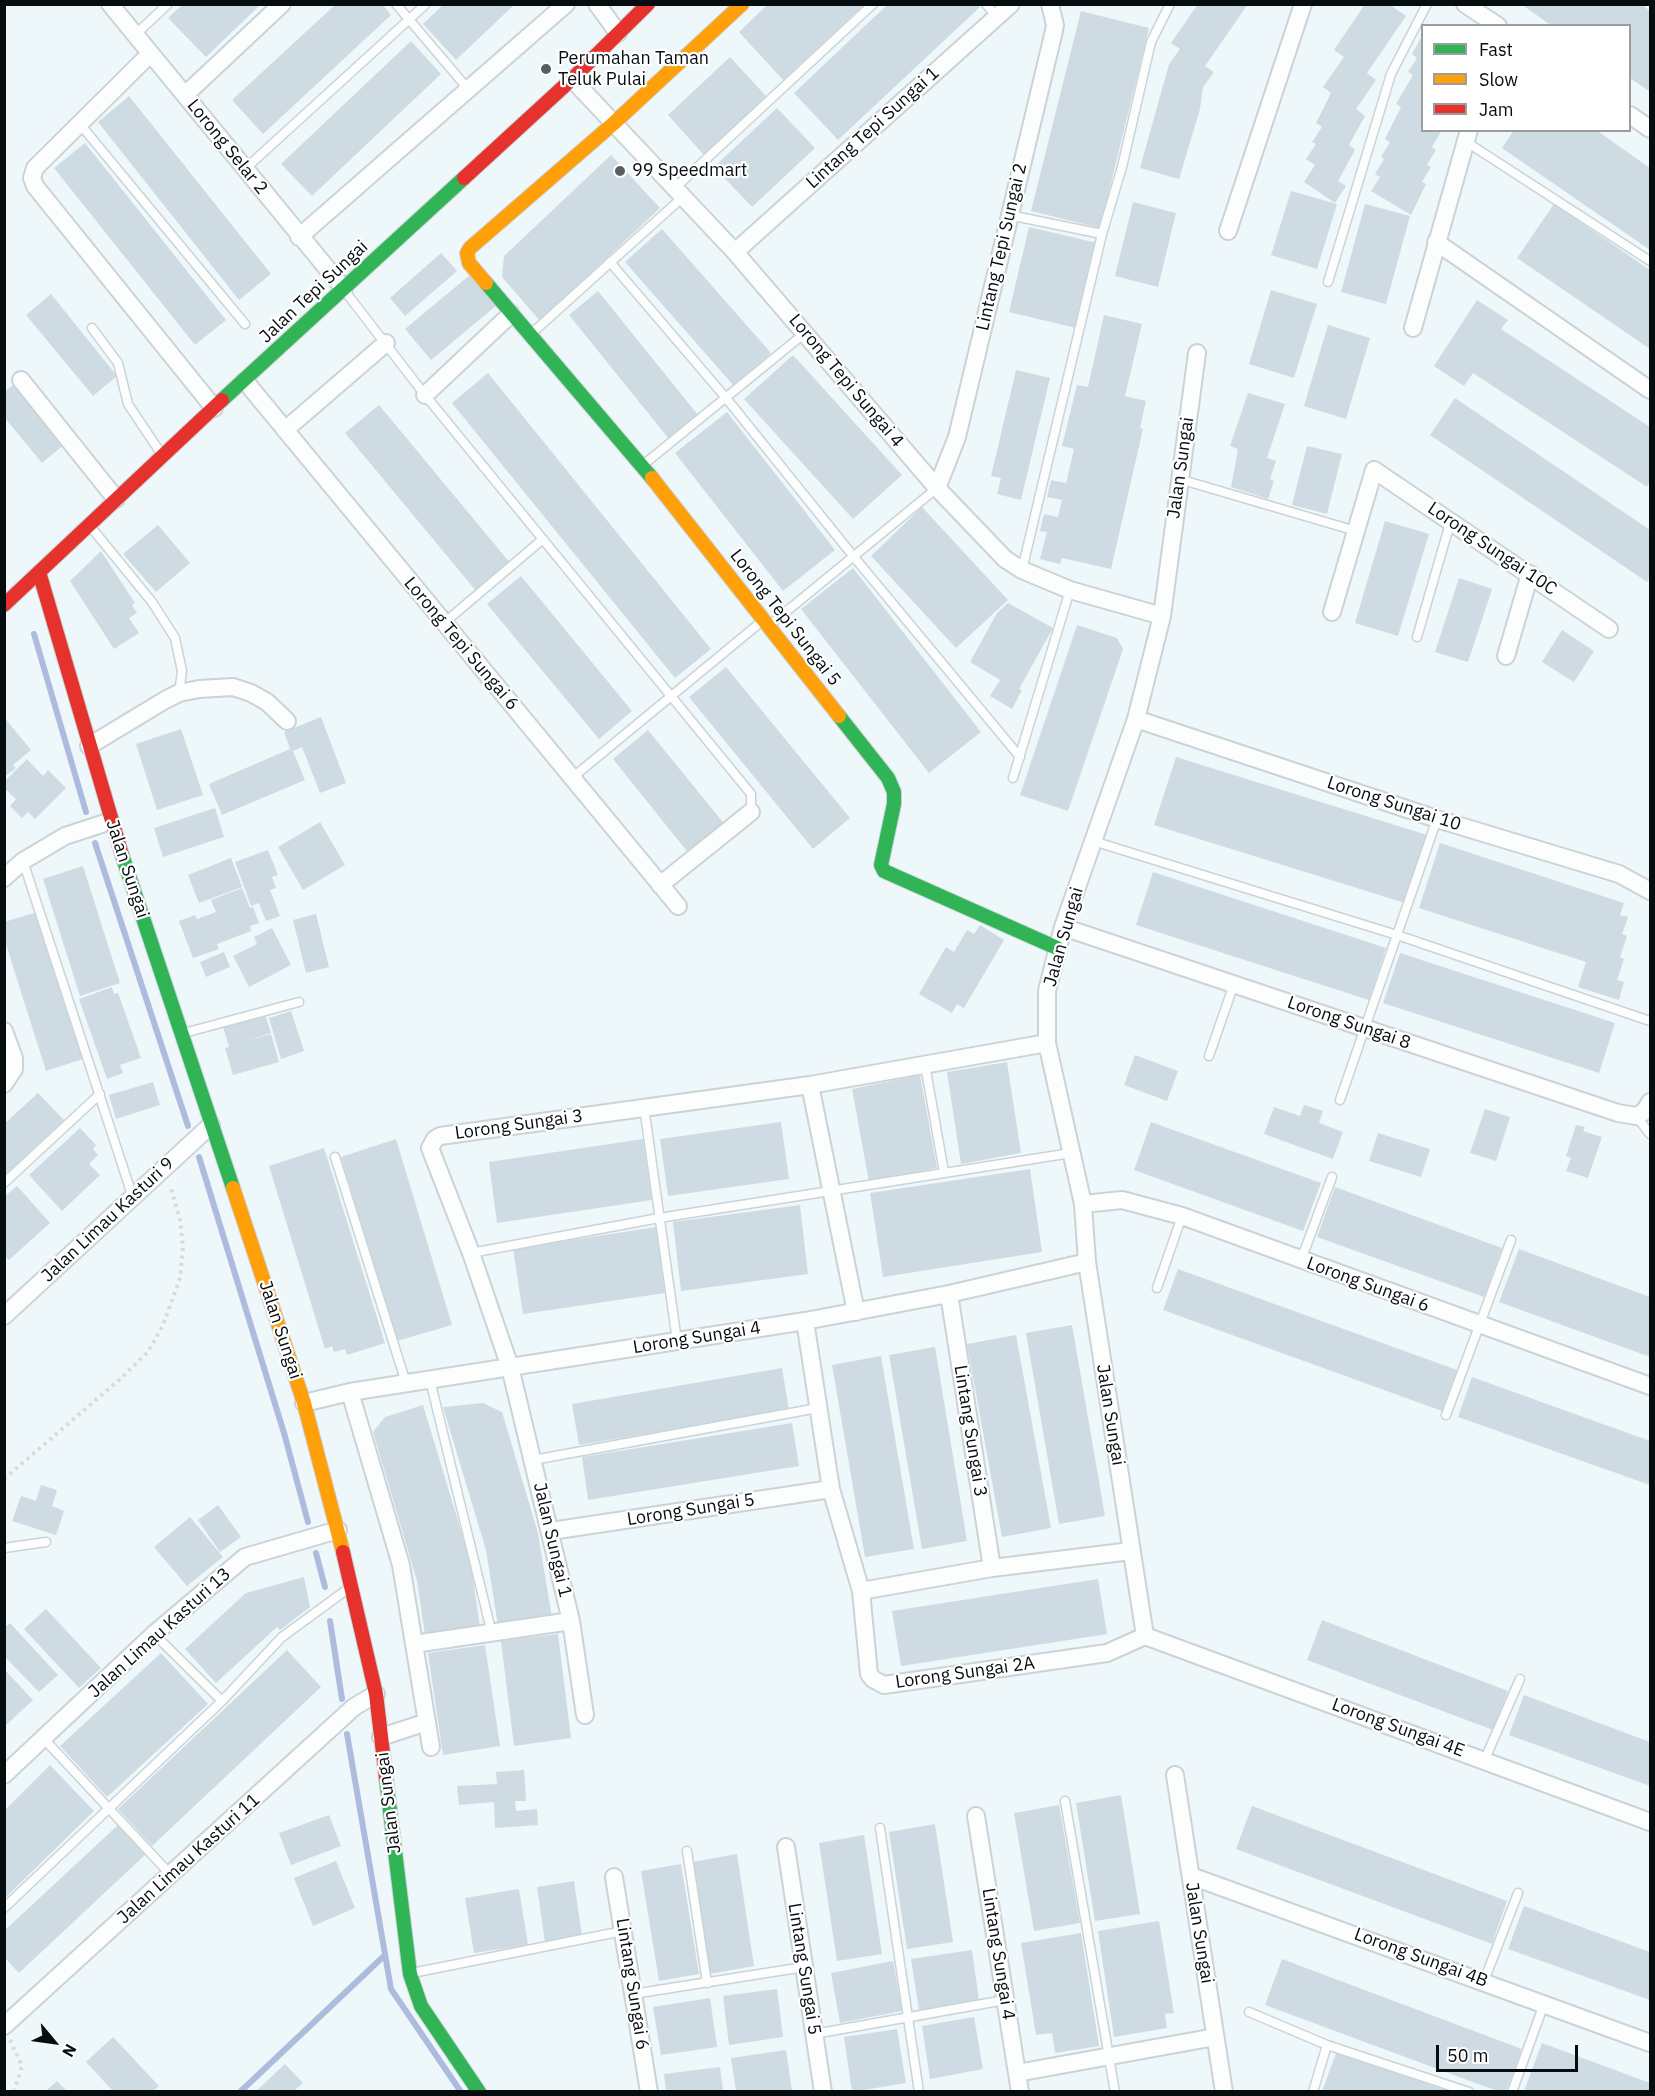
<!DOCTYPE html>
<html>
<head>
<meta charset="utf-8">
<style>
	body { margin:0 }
	#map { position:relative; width:1655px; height:2096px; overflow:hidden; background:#eef7fa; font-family:"IBM Plex Sans",sans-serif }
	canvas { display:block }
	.frame { position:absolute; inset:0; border:6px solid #060d0f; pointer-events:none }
	.legend { position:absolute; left:1421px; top:24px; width:210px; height:108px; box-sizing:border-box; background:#fff; border:2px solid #9b9e9f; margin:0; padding:8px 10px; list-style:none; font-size:18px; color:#060d0f }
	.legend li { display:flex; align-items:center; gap:12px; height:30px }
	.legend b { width:30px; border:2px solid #9b9e9f }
	.north { position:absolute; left:24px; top:2012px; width:60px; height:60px; -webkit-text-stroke:4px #fff; paint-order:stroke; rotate:119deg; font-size:16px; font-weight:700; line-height:24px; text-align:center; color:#060d0f }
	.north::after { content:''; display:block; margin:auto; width:21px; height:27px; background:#060d0f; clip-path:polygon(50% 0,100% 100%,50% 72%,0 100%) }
	.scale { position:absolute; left:1436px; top:2045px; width:142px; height:27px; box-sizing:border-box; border:3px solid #060d0f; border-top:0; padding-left:8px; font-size:18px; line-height:21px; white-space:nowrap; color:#060d0f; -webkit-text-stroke:4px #fff; paint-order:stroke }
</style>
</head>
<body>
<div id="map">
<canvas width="1655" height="2096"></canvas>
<div class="frame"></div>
<ul class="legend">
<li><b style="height:8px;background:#30b455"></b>Fast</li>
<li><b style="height:8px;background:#ff9f0a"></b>Slow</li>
<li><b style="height:8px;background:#e5322d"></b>Jam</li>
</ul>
<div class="north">N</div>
<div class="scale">50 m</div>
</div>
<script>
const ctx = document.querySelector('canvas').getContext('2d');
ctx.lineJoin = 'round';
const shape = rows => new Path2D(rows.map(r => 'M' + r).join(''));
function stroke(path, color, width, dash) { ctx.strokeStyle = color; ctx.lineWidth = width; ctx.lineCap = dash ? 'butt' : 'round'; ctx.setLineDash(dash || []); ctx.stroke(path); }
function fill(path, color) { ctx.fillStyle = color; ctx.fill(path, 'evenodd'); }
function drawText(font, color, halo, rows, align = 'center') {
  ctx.font = font + ' "IBM Plex Sans",sans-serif'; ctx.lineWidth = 4.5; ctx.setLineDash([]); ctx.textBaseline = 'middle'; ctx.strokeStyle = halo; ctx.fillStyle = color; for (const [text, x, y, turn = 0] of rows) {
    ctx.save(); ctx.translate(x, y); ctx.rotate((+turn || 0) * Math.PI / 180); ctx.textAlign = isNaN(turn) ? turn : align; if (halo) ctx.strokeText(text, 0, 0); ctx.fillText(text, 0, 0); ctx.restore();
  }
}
const stream = shape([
	[34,634,86,812],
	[95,843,188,1126],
	[199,1157,284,1433,308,1522],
	[316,1553,325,1587],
	[330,1621,342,1699],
	[347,1734,391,1989,461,2092],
	[240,2092,385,1955]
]);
const building = shape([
	[183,4,261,4,206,57,168,18],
	[336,4,382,4,391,15,263,134,232,100],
	[444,4,515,4,456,60,423,24],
	[768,4,865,4,783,80,739,32],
	[888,4,977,4,980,7,838,140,794,93],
	[1198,4,1248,4,1205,66,1214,72,1203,87,1200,109,1179,179,1140,168,1169,64,1180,49,1171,43],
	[1365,4,1389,4,1406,16,1367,73,1376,80,1356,109,1365,116,1349,145,1355,150,1338,181,1346,186,1335,203,1304,182,1315,165,1306,159,1316,144,1312,142,1322,127,1316,123,1331,93,1323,87,1344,57,1334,50],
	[1521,4,1641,4,1650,11,1650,92,1630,78,1630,26,1552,26],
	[1081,11,1149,28,1100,228,1031,211],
	[1422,36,1422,130,1442,130,1432,147,1436,150,1427,165,1431,167,1422,182,1426,184,1411,215,1371,191,1380,177,1375,174,1384,159,1381,157,1390,142,1385,139,1401,107,1396,104,1413,75,1408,72,1417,58,1412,54],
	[411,41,441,74,312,196,281,164],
	[730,57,767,97,704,155,668,115],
	[129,96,271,274,239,300,98,122],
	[777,108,815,148,752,207,714,167],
	[1514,130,1596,130,1650,168,1650,250,1502,148],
	[85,143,226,320,195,345,54,168],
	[611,155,660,208,540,321,502,277,504,256],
	[1291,191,1337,204,1317,269,1271,255],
	[1133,202,1176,213,1158,287,1115,276],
	[1365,204,1410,216,1386,304,1341,292],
	[1554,204,1650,270,1650,349,1517,258],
	[1029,227,1097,243,1076,328,1009,312],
	[662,229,771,353,734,386,625,262],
	[441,253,457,271,405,316,390,298],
	[471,274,497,305,431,360,405,329],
	[1271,290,1317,304,1294,378,1249,364],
	[598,291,698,415,669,439,569,315],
	[51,294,117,376,93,396,26,315],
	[1477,300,1508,320,1501,329,1650,427,1650,481,1647,487,1473,373,1464,386,1434,366],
	[1104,315,1142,324,1125,396,1146,401,1140,428,1143,429,1111,569,1062,558,1060,564,1040,559,1047,532,1040,531,1044,514,1058,517,1062,500,1047,497,1051,480,1066,483,1074,449,1062,446,1077,385,1088,387],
	[1328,325,1370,338,1346,419,1304,406],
	[793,355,902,475,853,519,744,399],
	[1016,370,1050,378,1021,500,997,494,1001,478,991,476],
	[488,373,711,649,675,678,452,403],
	[16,383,66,443,42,463,4,417,4,392],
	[1248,393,1285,404,1267,458,1276,461,1270,479,1274,481,1268,499,1231,487,1238,449,1230,446],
	[1455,398,1650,530,1650,576,1647,582,1430,435],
	[379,405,511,564,477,592,345,433],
	[727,412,835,550,783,591,675,453],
	[1307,446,1342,454,1327,514,1292,505],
	[922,507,1008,600,956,648,871,556],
	[1385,521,1429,534,1398,636,1355,623],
	[158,525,190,563,156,592,123,554],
	[101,551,135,603,132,605,137,613,129,618,139,633,114,649,70,581],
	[853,568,981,732,929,773,801,609],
	[521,576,632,711,599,739,487,604],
	[1459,578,1492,589,1468,662,1435,652],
	[1008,603,1053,628,1019,689,1022,690,1012,709,990,696,1000,680,970,662,997,613],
	[1077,625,1117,638,1123,649,1068,811,1020,795],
	[1562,630,1594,651,1574,682,1542,662],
	[726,667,850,818,813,849,689,697],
	[4,717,31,750,13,765,16,768,4,777],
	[321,717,346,783,320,793,302,747,293,751,305,780,222,815,209,784,290,749,284,732],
	[181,729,203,795,157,810,136,744],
	[648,730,726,826,690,855,613,759],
	[1176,757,1427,835,1405,903,1154,825],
	[27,759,43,776,48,770,66,788,35,819,28,812,22,818,10,806,16,799,4,788,4,782],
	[215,808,224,837,163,857,154,828],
	[320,822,345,865,303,890,278,847],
	[1440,843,1624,903,1620,915,1628,917,1622,934,1627,936,1620,957,1624,959,1617,980,1624,982,1619,1000,1578,987,1586,962,1419,908],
	[268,850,278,875,272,877,276,888,270,890,280,916,266,921,259,903,251,906,235,862],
	[231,858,242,887,199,903,188,875],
	[83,866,120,983,80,996,43,879],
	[1153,872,1386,948,1369,1000,1136,925],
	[242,888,250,908,253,907,259,923,250,926,251,931,217,944,219,949,193,958,179,921,195,915,197,919,216,912,211,900],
	[37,912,83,1059,46,1071,4,938,4,922],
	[316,914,329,967,306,973,293,920],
	[980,925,1004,940,964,1008,957,1004,952,1013,919,994,946,947,954,952,967,930,974,934],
	[272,928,291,965,249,987,233,956,257,944,254,937],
	[224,952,230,967,206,977,200,962],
	[1400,953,1615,1023,1599,1073,1383,1003],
	[112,987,114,994,118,993,141,1058,120,1065,123,1073,107,1079,79,999],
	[291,1011,304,1051,281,1059,269,1018],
	[265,1014,271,1033,246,1041,271,1034,279,1062,233,1075,225,1048,229,1047,223,1027],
	[1135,1055,1178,1071,1167,1101,1124,1085],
	[1007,1062,1021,1153,961,1164,947,1072],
	[920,1075,937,1168,869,1182,852,1089],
	[153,1082,160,1105,116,1119,109,1095],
	[38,1093,64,1120,4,1176,4,1124],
	[1304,1105,1323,1111,1319,1123,1343,1132,1333,1159,1264,1134,1274,1107,1300,1116],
	[1485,1109,1510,1117,1496,1161,1470,1153],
	[781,1122,789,1179,668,1196,660,1139],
	[1151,1122,1321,1183,1303,1231,1134,1170],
	[1576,1125,1585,1127,1583,1131,1602,1137,1588,1178,1566,1171,1571,1158,1566,1156],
	[80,1128,96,1145,93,1149,98,1155,89,1164,100,1175,62,1211,29,1175],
	[1378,1133,1430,1149,1421,1177,1369,1161],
	[396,1139,452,1325,397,1341,341,1157],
	[643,1139,652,1200,497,1223,489,1162],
	[324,1148,385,1343,347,1355,345,1349,334,1352,332,1346,325,1349,269,1166],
	[1030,1169,1042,1252,883,1277,870,1193],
	[17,1186,50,1223,9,1260,4,1255,4,1197],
	[1335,1187,1502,1248,1484,1297,1317,1237],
	[800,1205,808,1274,681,1291,673,1222],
	[656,1227,665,1293,523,1314,513,1249],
	[1519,1249,1650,1297,1650,1357,1499,1302],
	[1178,1269,1457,1370,1442,1411,1163,1310],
	[1072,1325,1105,1516,1059,1524,1026,1333],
	[1016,1335,1051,1528,1002,1537,967,1344],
	[935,1347,967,1541,922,1549,889,1355],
	[881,1356,914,1549,865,1557,832,1365],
	[782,1368,789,1410,579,1445,572,1404],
	[1472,1377,1650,1441,1650,1485,1458,1417],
	[483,1403,502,1412,538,1533,552,1618,498,1626,486,1550,443,1407],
	[423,1405,471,1564,480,1628,425,1635,417,1581,373,1432,385,1417],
	[792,1423,799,1466,588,1500,582,1457],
	[41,1485,57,1490,52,1506,64,1511,56,1535,12,1521,21,1496,36,1501],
	[218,1505,241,1537,220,1552,198,1520],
	[190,1517,223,1557,187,1586,154,1547],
	[304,1577,310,1607,280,1630,277,1627,216,1683,185,1649,246,1593],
	[1098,1579,1107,1634,901,1666,892,1611],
	[46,1609,101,1668,79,1688,24,1629],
	[1322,1620,1508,1691,1493,1730,1307,1660],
	[10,1623,58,1675,39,1692,4,1656,4,1628],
	[558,1634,571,1738,514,1746,501,1641],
	[485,1645,500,1746,443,1755,428,1653],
	[287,1650,321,1687,152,1846,118,1809],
	[161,1653,208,1704,107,1797,60,1746],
	[4,1669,33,1700,4,1727],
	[1524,1695,1650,1742,1650,1786,1509,1735],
	[50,1765,94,1811,5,1898,5,1810],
	[524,1770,526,1801,515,1801,516,1811,537,1809,538,1825,495,1828,494,1802,459,1805,457,1786,497,1784,496,1772],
	[1121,1795,1140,1914,1095,1921,1076,1803],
	[1059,1805,1080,1923,1034,1931,1014,1813],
	[1252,1806,1507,1901,1492,1944,1236,1849],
	[329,1815,341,1846,291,1865,279,1833],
	[935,1824,953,1942,907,1949,889,1832],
	[118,1825,146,1854,19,1973,4,1957,4,1931],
	[864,1835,882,1954,837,1961,819,1843],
	[737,1854,754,1966,709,1974,692,1862],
	[336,1861,355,1908,313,1926,294,1878],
	[681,1864,699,1974,659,1981,641,1871],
	[574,1881,582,1936,545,1942,537,1887],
	[519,1889,528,1945,474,1953,465,1898],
	[1524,1906,1650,1952,1650,2000,1508,1949],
	[1159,1921,1174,2013,1165,2014,1167,2028,1114,2037,1098,1931],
	[1081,1933,1099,2046,1055,2053,1052,2033,1036,2035,1021,1943],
	[972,1950,979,2000,919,2010,911,1959],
	[1282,1959,1522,2049,1506,2091,1497,2091,1265,2005],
	[893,1961,902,2011,840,2023,831,1973],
	[777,1989,783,2037,729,2045,723,1996],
	[710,1998,717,2047,661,2055,653,2007],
	[974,2017,983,2069,930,2079,922,2026],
	[897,2029,906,2083,852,2092,844,2037],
	[113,2037,159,2086,153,2091,113,2091,86,2062],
	[1542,2043,1650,2083,1650,2091,1524,2091],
	[786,2050,792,2091,736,2091,731,2058],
	[1337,2051,1448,2091,1322,2091],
	[285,2064,303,2083,294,2091,256,2091],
	[720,2067,723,2091,666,2091,664,2074],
	[57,2081,67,2091,46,2091]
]);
const path = shape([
	[4,1479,119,1380,148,1352,163,1325,180,1278,183,1247,180,1220,170,1185],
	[10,2040,22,2066,14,2092]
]);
const lane = shape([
	[396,4,468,89],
	[986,4,997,17],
	[135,35,168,4],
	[80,124,245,324],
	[1465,141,1650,261],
	[245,169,426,4],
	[676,187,873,4],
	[1009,215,1102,234],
	[610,262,726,398,854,557,1020,757],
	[1328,282,1391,74,1427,4],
	[344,290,425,395,751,794,751,812],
	[92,328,118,363,128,404,160,452],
	[531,334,684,196],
	[643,465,805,333],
	[1179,479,1356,531],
	[90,526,152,602,175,638,182,671,179,693],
	[1022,570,1102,234,1122,167,1151,42,1170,4],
	[444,623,543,539],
	[771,624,937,488],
	[1417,637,1451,520],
	[572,778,761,622],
	[1013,778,1070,590],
	[1093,841,1397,935,1650,1021],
	[23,861,133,1198],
	[184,1033,299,1002],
	[1209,1056,1234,984],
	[925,1065,944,1172],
	[1340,1100,1437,819],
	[644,1107,677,1341],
	[1636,1116,1650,1134],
	[335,1157,406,1383],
	[4,1183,100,1094],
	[471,1253,659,1218,1071,1153],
	[1301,1260,1332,1177],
	[1157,1288,1182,1216],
	[430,1380,492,1634],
	[1446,1415,1511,1240],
	[533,1460,818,1408],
	[4,1548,46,1542],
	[154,1634,222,1701],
	[44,1739,171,1875],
	[1485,1759,1520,1679],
	[1065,1801,1115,2092],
	[880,1828,919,2092],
	[687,1851,707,1983],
	[4,1908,222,1701,282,1637,349,1588],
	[412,1973,623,1931],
	[1484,1981,1518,1893],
	[633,1994,804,1967],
	[1249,2012,1327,2045,1469,2092],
	[814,2034,1005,2000],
	[1313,2092,1327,2045],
	[1512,2092,1544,2004]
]);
const street = shape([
	[110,4,344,289],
	[597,4,618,33],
	[1465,4,1498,26],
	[150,54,35,168,32,178,35,186,214,408],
	[572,79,735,252,937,488,1005,559,1022,570,1070,590,1162,616],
	[185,95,282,4],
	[1630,115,1650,129],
	[1228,231,1303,4],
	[299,237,566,4],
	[1436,242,1650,390],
	[735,252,1011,4],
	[1413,328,1469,130],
	[21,380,116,499],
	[245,381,678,906],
	[425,395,511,314],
	[285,430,386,343],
	[937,488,957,437,1053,35,1055,25,1050,4],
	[1332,612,1374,470,1609,629],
	[1506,656,1530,574],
	[1136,719,1437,819,1619,874,1650,891],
	[89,746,165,700,179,693,199,689,233,687,251,693,267,702,287,721],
	[4,878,23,861,65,836,111,821],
	[660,885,751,812],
	[1063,927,1618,1113,1636,1116,1644,1112,1650,1102],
	[4,1031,14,1058,14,1069,4,1084],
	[810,1085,856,1312],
	[1083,1204,1122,1200,1182,1216,1650,1386],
	[949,1294,992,1568],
	[4,1316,211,1125],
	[805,1321,831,1489,861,1591,869,1674,873,1679,884,1685,1107,1653,1145,1636],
	[350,1392,401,1565,431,1747],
	[304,1403,350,1392,805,1321,949,1294,1087,1262],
	[551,1531,831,1489],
	[861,1591,992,1568,1131,1551],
	[1145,1636,1087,1262,1083,1204,1047,1043,1047,991,1063,927,1136,719,1162,616,1197,353],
	[1145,1636,1650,1822],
	[414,1644,571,1621],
	[585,1715,571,1621,510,1367,471,1253,430,1148,435,1139,440,1136,810,1085,1047,1043],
	[381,1737,427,1722],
	[4,1775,154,1634,245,1557,338,1530],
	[1175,1775,1224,2092],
	[976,1816,1020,2092],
	[786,1847,823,2092],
	[1191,1876,1650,2043],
	[614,1877,649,2092],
	[4,2026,354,1707,376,1694],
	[1017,2073,1215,2037]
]);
const fast = shape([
	[486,283,652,478],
	[222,400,464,178],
	[839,716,888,778,894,792,894,804,881,865,884,871,1057,948],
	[122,855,233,1188],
	[386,1778,410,1974,421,2006,479,2092]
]);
const slow = shape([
	[486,283,469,263,467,253,470,248,614,123,742,4],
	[652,478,839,716],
	[233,1188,304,1403,343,1552]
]);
const jam = shape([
	[464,178,572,79,648,4],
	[39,572,122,855],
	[4,605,222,400],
	[343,1552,376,1694,386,1778]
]);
const markers = [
	[546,69,6,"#575f61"],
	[620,171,6,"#575f61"]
];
const poiNames = [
	["Perumahan Taman",558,59],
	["Teluk Pulai",558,80],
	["99 Speedmart",632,171]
];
const streetNames = [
	["Lintang Tepi Sungai 1",873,128,-42],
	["Lorong Selar 2",227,147,51],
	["Lintang Tepi Sungai 2",1002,247,-77],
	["Jalan Tepi Sungai",314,292,-43],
	["Lorong Tepi Sungai 4",846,381,50],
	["Jalan Sungai",1181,468,-82],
	["Lorong Sungai 10C",1492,549,34],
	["Lorong Tepi Sungai 5",785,618,52],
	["Lorong Tepi Sungai 6",461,644,50],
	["Lorong Sungai 10",1394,804,18],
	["Jalan Sungai",127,869,72],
	["Jalan Sungai",1064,937,-74],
	["Lorong Sungai 8",1349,1023,19],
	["Lorong Sungai 3",519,1125,-8],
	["Jalan Limau Kasturi 9",108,1220,-43],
	["Lorong Sungai 6",1368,1285,20],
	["Jalan Sungai",280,1330,72],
	["Lorong Sungai 4",697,1338,-9],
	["Jalan Sungai",1110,1415,81],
	["Lintang Sungai 3",970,1431,81],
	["Lorong Sungai 5",691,1510,-9],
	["Jalan Sungai 1",552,1540,77],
	["Jalan Limau Kasturi 13",160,1633,-42],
	["Lorong Sungai 2A",965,1673,-8],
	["Lorong Sungai 4E",1398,1728,20],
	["Jalan Sungai",389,1803,-97],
	["Jalan Limau Kasturi 11",189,1859,-42],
	["Jalan Sungai",1199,1933,81],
	["Lintang Sungai 4",998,1954,81],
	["Lorong Sungai 4B",1421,1958,20],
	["Lintang Sungai 5",804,1969,81],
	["Lintang Sungai 6",632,1984,81]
];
stroke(stream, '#adbbdc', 6);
fill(building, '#cfdbe3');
stroke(lane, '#cbd3d6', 11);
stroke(street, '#cbd3d6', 20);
stroke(fast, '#cbd3d6', 16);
stroke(slow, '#cbd3d6', 16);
stroke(jam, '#cbd3d6', 16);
stroke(path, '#d7dadb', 4, [3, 4.5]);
stroke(lane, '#fcfefe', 8);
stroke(street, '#fcfefe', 16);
stroke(fast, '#30b455', 14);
stroke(slow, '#ff9f0a', 14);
stroke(jam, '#e5322d', 14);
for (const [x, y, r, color] of markers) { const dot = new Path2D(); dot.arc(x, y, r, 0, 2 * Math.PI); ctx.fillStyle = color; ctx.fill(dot); stroke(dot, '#fff', 2); }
drawText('18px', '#060d0f', '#fff', poiNames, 'left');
drawText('18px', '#060d0f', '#fff', streetNames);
</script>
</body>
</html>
